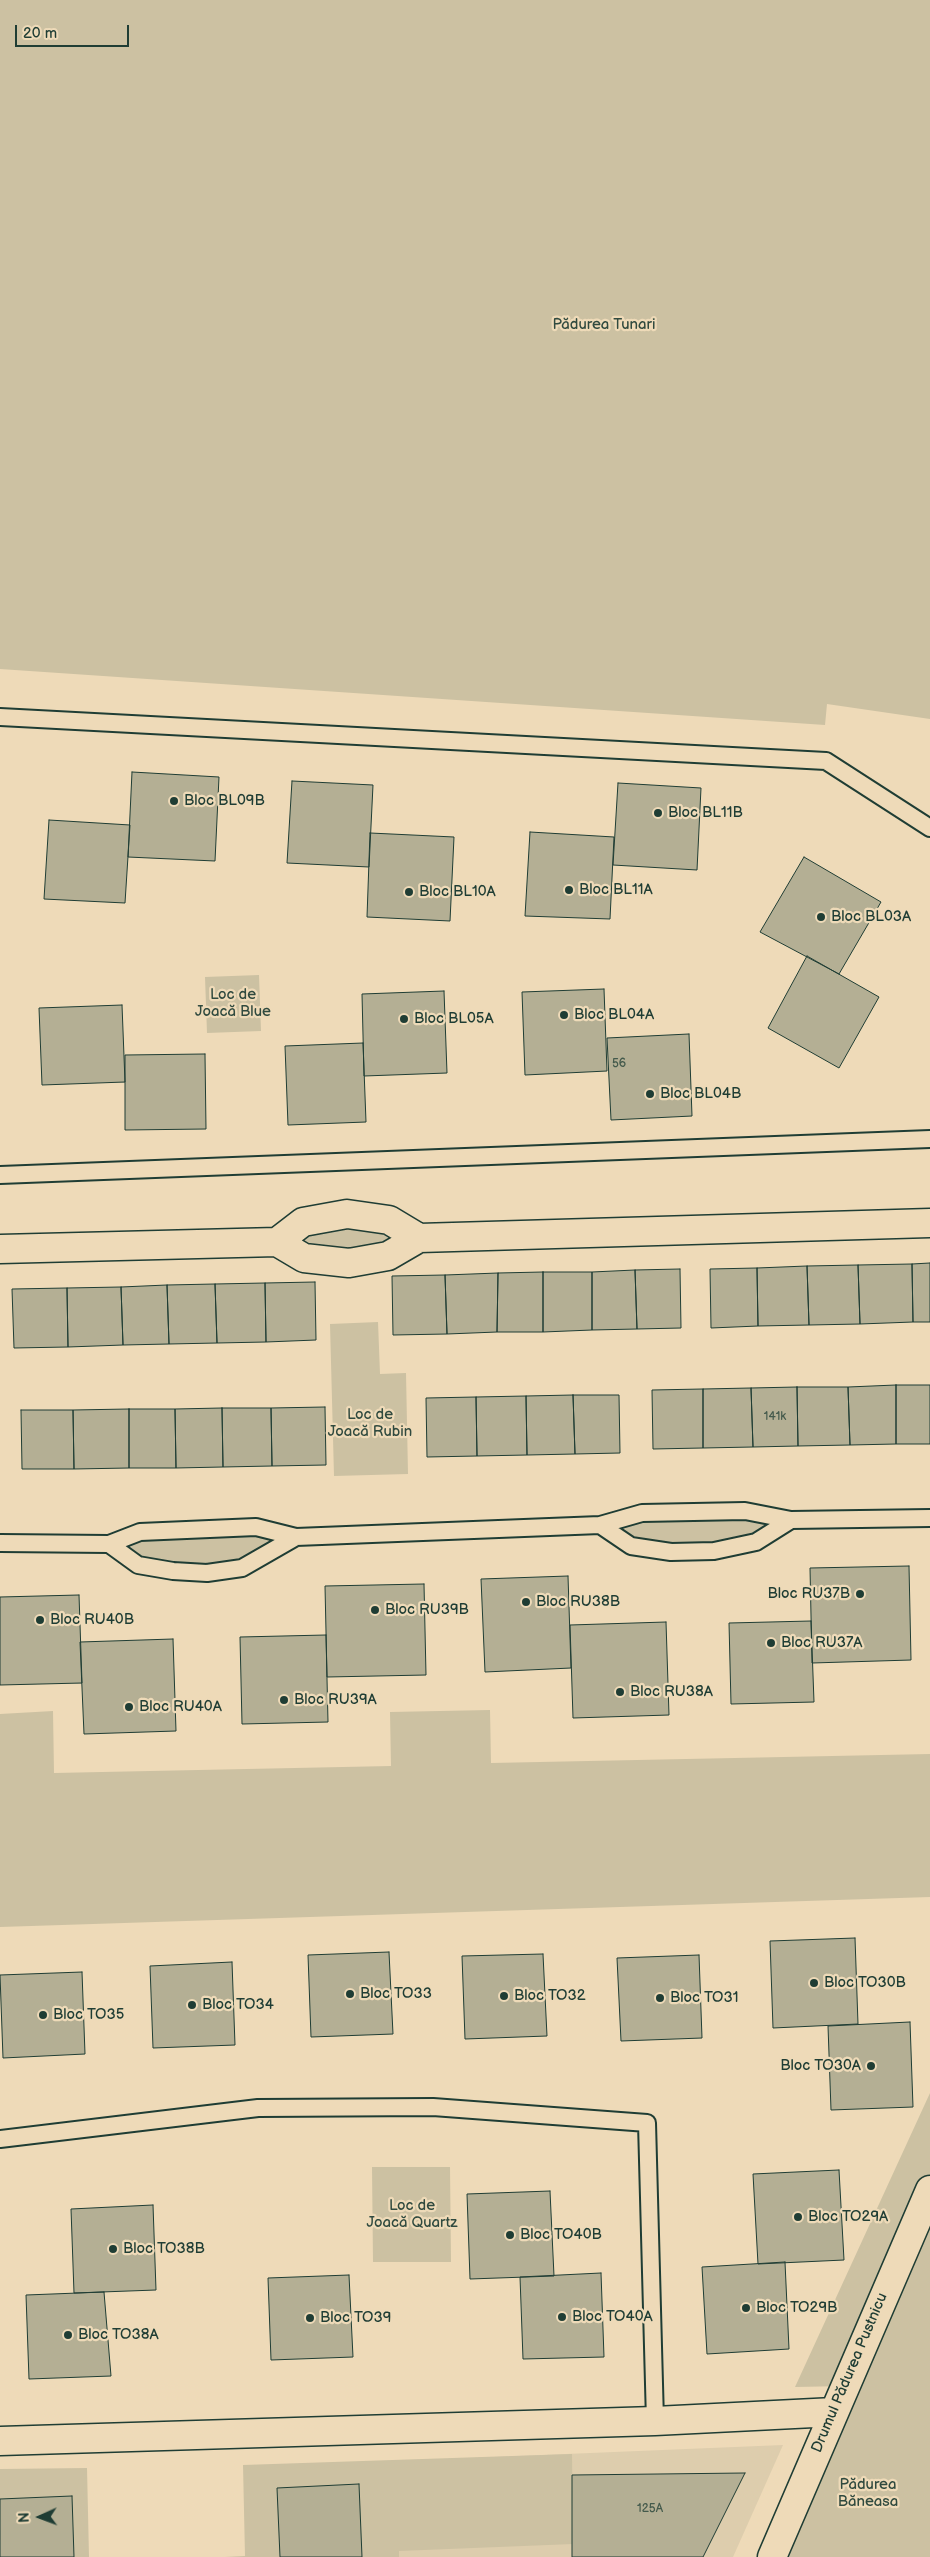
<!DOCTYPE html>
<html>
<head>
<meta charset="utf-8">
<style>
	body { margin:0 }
	#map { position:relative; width:930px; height:2557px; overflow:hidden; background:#eedab8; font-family:"Balsamiq Sans",sans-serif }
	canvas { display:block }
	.north { position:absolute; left:15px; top:2492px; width:50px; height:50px; -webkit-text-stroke:4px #eedab8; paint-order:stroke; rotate:268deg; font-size:14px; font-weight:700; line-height:20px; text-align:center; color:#1f3d34 }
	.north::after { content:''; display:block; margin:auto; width:18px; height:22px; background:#1f3d34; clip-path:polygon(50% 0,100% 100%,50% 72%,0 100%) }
	.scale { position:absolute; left:15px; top:25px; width:114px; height:22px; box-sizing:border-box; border:2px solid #1f3d34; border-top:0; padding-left:6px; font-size:15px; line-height:18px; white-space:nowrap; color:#1f3d34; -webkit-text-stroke:4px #eedab8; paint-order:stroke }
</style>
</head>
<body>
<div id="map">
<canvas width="930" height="2557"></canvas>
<div class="north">N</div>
<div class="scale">20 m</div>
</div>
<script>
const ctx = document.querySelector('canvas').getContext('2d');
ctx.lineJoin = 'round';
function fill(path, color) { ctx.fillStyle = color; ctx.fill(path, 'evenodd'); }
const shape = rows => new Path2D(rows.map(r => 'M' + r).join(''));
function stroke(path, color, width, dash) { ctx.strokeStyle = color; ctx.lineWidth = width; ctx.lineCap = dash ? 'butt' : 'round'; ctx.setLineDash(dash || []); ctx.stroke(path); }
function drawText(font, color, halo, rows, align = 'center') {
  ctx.font = font + ' "Balsamiq Sans",sans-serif'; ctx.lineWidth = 4.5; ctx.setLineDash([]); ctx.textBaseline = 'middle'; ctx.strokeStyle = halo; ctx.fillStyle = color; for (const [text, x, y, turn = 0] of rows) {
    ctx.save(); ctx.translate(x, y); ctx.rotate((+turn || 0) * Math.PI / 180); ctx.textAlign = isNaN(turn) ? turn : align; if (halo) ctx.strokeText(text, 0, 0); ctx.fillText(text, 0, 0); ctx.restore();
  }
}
const built = shape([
	[783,2445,733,2557,399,2557,397,2461]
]);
const green = shape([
	[0,0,930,0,930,719,827,704,825,725,0,669],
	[259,975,261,1031,207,1033,205,977],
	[303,1222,419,1238,388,1256,277,1242],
	[378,1322,380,1374,406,1373,408,1474,334,1476,330,1324],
	[642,1513,791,1520,756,1542,631,1546,600,1525],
	[256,1527,296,1537,242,1568,173,1571,109,1544,140,1532],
	[490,1710,491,1763,930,1754,930,1897,0,1927,0,1714,53,1711,54,1773,391,1766,390,1712],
	[930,2093,930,2557,772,2557,845,2386,795,2387],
	[372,2167,450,2167,451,2262,373,2262],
	[572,2454,573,2544,399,2551,399,2557,225,2557,245,2556,243,2465],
	[87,2468,89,2557,0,2557,0,2469]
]);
const building = shape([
	[132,772,219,777,215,861,128,857,132,772],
	[292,781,373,785,369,867,287,863,292,781],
	[618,783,701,788,697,870,613,865,618,783],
	[49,820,130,825,125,903,44,899,49,820],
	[530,832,614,837,610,919,525,916,530,832],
	[370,833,454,837,450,921,367,917,370,833],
	[804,857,881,902,839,974,760,932,804,857],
	[807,956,879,997,839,1068,768,1028,807,956],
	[604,989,607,1071,525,1075,522,992,604,989],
	[444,991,447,1073,364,1076,362,994,444,991],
	[122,1005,125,1082,42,1085,39,1008,122,1005],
	[689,1034,692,1116,611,1120,607,1038,689,1034],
	[363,1043,366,1122,288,1125,285,1046,363,1043],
	[205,1054,206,1129,125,1130,125,1055,205,1054],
	[930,1263,930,1322,913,1322,912,1264,930,1263],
	[912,1264,913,1322,860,1324,858,1265,912,1264],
	[858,1265,860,1324,809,1325,807,1266,858,1265],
	[807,1266,809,1325,758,1326,757,1268,807,1266],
	[757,1268,758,1326,711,1328,710,1269,757,1268],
	[680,1269,681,1328,637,1329,635,1270,680,1269],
	[635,1270,637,1329,592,1330,592,1272,635,1270],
	[543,1272,543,1332,497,1332,498,1273,543,1272],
	[543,1272,592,1272,592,1330,543,1332,543,1272],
	[498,1273,497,1332,447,1334,445,1275,498,1273],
	[445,1275,447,1334,393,1335,392,1276,445,1275],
	[315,1282,316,1340,266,1342,265,1283,315,1282],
	[265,1283,266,1342,217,1343,215,1284,265,1283],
	[215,1284,217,1343,169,1344,167,1285,215,1284],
	[167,1285,169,1344,123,1345,121,1287,167,1285],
	[121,1287,123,1345,68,1347,67,1288,121,1287],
	[67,1288,68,1347,14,1348,12,1289,67,1288],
	[896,1385,896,1444,850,1445,848,1387,896,1385],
	[896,1385,930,1385,930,1444,896,1444,896,1385],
	[797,1387,848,1387,850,1445,798,1446,797,1387],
	[797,1387,798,1446,753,1447,751,1388,797,1387],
	[751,1388,753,1447,703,1448,703,1389,751,1388],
	[703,1389,703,1448,653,1449,652,1390,703,1389],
	[573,1395,575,1454,527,1455,526,1396,573,1395],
	[573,1395,619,1395,620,1453,575,1454,573,1395],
	[526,1396,527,1455,477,1456,476,1397,526,1396],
	[476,1397,477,1456,427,1457,426,1398,476,1397],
	[325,1407,326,1465,272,1466,271,1408,325,1407],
	[222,1408,271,1408,272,1466,223,1467,222,1408],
	[222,1408,223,1467,176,1468,175,1409,222,1408],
	[129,1409,175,1409,176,1468,129,1468,129,1409],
	[129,1409,129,1468,74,1469,73,1410,129,1409],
	[21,1410,73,1410,74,1469,22,1469,21,1410],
	[909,1566,911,1660,812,1663,810,1568,909,1566],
	[568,1576,571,1668,485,1672,481,1579,568,1576],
	[424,1584,426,1675,327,1677,325,1586,424,1584],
	[79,1595,82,1683,0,1685,0,1597,79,1595],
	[811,1621,814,1702,731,1704,729,1623,811,1621],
	[666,1622,669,1715,573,1718,570,1625,666,1622],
	[326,1635,328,1722,242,1724,240,1637,326,1635],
	[173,1639,176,1731,84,1734,80,1642,173,1639],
	[855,1938,858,2024,773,2028,770,1941,855,1938],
	[389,1952,393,2034,311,2037,308,1955,389,1952],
	[543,1954,547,2036,465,2039,462,1956,543,1954],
	[699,1955,702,2038,621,2041,617,1958,699,1955],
	[232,1962,235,2045,153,2048,150,1966,232,1962],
	[82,1972,85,2054,3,2058,0,1975,82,1972],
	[910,2022,913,2107,831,2110,828,2026,910,2022],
	[839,2170,844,2260,758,2264,753,2174,839,2170],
	[550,2191,554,2276,470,2279,467,2194,550,2191],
	[153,2205,156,2290,74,2293,71,2209,153,2205],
	[785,2262,789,2349,707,2354,702,2267,785,2262],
	[601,2273,604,2357,523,2359,520,2277,601,2273],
	[349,2275,353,2357,271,2360,268,2278,349,2275],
	[104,2292,111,2376,29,2379,26,2295,104,2292],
	[745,2473,703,2557,572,2557,572,2475,745,2473],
	[359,2484,362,2557,280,2557,277,2488,359,2484],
	[72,2496,74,2557,0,2557,0,2499,72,2496]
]);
const service = shape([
	[0,717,826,761,930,828],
	[0,1175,930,1139],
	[791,1520,756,1542,714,1551,671,1552,631,1546,600,1525,642,1513,745,1511,791,1520,930,1518],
	[296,1537,600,1525],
	[0,1543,109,1544,140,1532,256,1527,296,1537,242,1568,207,1573,173,1571,138,1565,109,1544],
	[0,2139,258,2108,433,2107,647,2123,655,2421]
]);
const minor = shape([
	[419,1238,389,1220,347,1214,303,1222,277,1242,304,1258,349,1263,388,1256,419,1238,930,1223],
	[0,1249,277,1242],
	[0,2441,655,2421,834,2412],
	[772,2557,930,2190]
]);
const markers = [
	[174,801,5,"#1f3d34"],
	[658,813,5,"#1f3d34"],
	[569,890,5,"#1f3d34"],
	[409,892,5,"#1f3d34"],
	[821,917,5,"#1f3d34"],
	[564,1015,5,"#1f3d34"],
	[404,1019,5,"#1f3d34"],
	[650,1094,5,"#1f3d34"],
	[860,1594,5,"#1f3d34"],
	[526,1602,5,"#1f3d34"],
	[375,1610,5,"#1f3d34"],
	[40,1620,5,"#1f3d34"],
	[771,1643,5,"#1f3d34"],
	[620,1692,5,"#1f3d34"],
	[284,1700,5,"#1f3d34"],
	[129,1707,5,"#1f3d34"],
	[814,1983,5,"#1f3d34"],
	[350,1994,5,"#1f3d34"],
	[504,1996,5,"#1f3d34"],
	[660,1998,5,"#1f3d34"],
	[192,2005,5,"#1f3d34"],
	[43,2015,5,"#1f3d34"],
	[871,2066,5,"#1f3d34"],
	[798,2217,5,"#1f3d34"],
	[510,2235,5,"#1f3d34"],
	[113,2249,5,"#1f3d34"],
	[746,2308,5,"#1f3d34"],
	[562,2317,5,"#1f3d34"],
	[310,2318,5,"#1f3d34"],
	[68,2335,5,"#1f3d34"]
];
const numberNames = [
	["56",619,1064],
	["141k",775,1417],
	["125A",650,2509]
];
const parkNames = [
	["Pădurea Tunari",604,325],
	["Loc de",233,995],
	["Joacă Blue",233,1012],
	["Loc de",370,1415],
	["Joacă Rubin",370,1432],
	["Loc de",412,2206],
	["Joacă Quartz",412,2223],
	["Pădurea",868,2485],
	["Băneasa",868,2502]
];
const poiNames = [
	["Bloc BL09B",184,801],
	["Bloc BL11B",668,813],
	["Bloc BL11A",579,890],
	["Bloc BL10A",419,892],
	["Bloc BL03A",831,917],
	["Bloc BL04A",574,1015],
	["Bloc BL05A",414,1019],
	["Bloc BL04B",660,1094],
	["Bloc RU37B",850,1594,"right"],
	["Bloc RU38B",536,1602],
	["Bloc RU39B",385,1610],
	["Bloc RU40B",50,1620],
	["Bloc RU37A",781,1643],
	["Bloc RU38A",630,1692],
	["Bloc RU39A",294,1700],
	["Bloc RU40A",139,1707],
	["Bloc TO30B",824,1983],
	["Bloc TO33",360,1994],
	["Bloc TO32",514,1996],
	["Bloc TO31",670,1998],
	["Bloc TO34",202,2005],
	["Bloc TO35",53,2015],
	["Bloc TO30A",861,2066,"right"],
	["Bloc TO29A",808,2217],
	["Bloc TO40B",520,2235],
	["Bloc TO38B",123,2249],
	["Bloc TO29B",756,2308],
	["Bloc TO40A",572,2317],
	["Bloc TO39",320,2318],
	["Bloc TO38A",78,2335]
];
const streetNames = [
	["Drumul Pădurea Pustnicu",850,2373,-67]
];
fill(built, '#ddcdad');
fill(green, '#ccc1a2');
fill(building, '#b4af94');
stroke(building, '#1f3d34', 1);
stroke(service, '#1f3d34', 20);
stroke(minor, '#1f3d34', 31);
stroke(service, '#eedab8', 16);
stroke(minor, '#eedab8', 28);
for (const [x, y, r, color] of markers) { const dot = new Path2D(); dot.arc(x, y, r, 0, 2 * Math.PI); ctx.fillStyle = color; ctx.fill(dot); stroke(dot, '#eedab8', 2); }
drawText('12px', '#445a4c', null, numberNames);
drawText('15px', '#304a3f', '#eedab8', parkNames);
drawText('15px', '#1f3d34', '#eedab8', poiNames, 'left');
drawText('15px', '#1f3d34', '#eedab8', streetNames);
</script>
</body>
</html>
